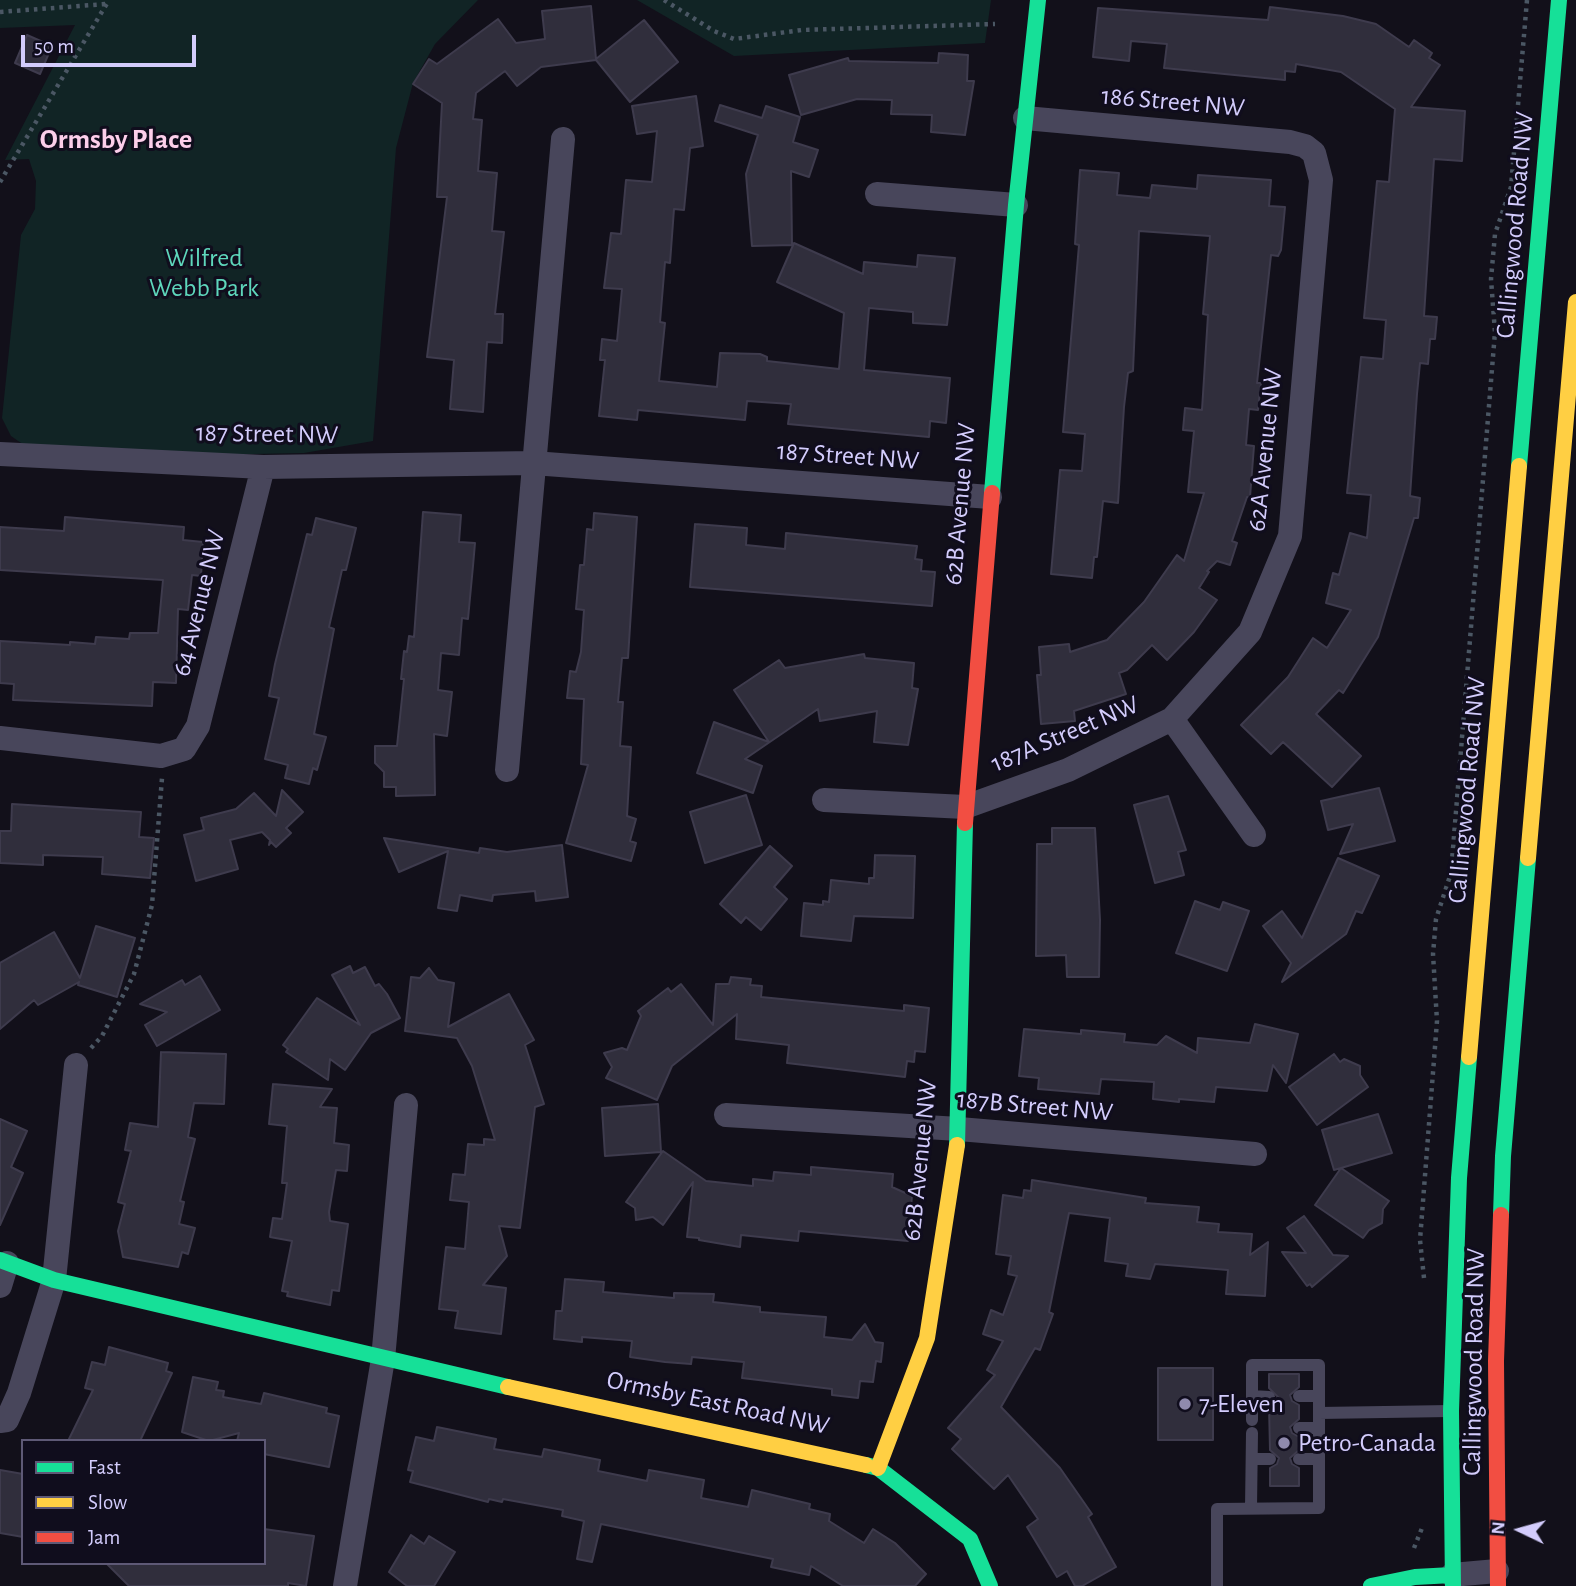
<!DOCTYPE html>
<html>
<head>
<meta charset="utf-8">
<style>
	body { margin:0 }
	#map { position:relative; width:1576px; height:1586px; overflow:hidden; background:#12101a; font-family:"Alegreya Sans",sans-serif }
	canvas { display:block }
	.legend { position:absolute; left:21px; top:1439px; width:245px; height:126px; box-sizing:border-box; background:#100d1d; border:2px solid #5e5976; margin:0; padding:9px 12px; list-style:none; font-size:21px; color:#d3ccfc }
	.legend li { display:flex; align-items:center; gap:14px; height:35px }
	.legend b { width:35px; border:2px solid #5e5976 }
	.north { position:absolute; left:1485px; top:1495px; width:70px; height:70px; -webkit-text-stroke:5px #100d1d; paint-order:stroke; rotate:275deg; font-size:19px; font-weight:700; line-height:28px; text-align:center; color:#d3ccfc }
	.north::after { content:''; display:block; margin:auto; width:24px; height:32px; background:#d3ccfc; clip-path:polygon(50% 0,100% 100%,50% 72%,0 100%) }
	.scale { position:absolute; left:21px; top:35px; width:175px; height:32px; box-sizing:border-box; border:4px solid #d3ccfc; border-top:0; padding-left:9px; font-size:21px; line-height:24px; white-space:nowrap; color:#d3ccfc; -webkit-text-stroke:5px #100d1d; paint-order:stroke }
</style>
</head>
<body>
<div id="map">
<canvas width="1576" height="1586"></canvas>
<ul class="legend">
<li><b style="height:9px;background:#16e098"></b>Fast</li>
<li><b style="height:9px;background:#ffcf43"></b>Slow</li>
<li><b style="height:9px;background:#f24e42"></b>Jam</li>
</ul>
<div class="north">N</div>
<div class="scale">50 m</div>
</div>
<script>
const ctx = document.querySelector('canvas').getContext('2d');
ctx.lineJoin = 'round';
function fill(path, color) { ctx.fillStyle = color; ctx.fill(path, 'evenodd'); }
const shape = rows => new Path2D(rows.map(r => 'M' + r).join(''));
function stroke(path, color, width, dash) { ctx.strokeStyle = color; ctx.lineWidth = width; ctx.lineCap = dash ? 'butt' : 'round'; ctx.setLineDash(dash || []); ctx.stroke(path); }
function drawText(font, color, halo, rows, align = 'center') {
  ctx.font = font + ' "Alegreya Sans",sans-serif'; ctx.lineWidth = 6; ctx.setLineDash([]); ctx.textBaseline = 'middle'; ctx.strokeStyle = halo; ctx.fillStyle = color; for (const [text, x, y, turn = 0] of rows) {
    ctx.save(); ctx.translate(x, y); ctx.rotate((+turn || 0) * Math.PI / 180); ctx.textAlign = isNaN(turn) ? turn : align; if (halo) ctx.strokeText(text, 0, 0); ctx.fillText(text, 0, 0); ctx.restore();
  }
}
const green = shape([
	[0,0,478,0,435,44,413,83,396,148,373,441,304,453,201,455,24,445,11,436,2,418,21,235,35,209,36,181,29,159,5,160,75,25,0,28],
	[637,0,991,0,985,43,734,56]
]);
const building = shape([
	[591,6,596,59,644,20,678,62,630,102,596,60,541,67,517,86,505,71,476,93,473,119,482,120,478,171,497,173,492,231,504,232,495,314,503,314,502,343,487,342,483,412,450,409,454,360,427,357,447,197,437,197,442,103,413,84,429,59,437,64,498,19,516,43,545,39,542,11,591,6],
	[1270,7,1343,16,1376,24,1409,47,1414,40,1432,53,1429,58,1440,65,1411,107,1465,111,1462,161,1434,159,1424,316,1437,317,1435,339,1430,339,1428,364,1420,363,1417,394,1410,496,1420,498,1418,518,1414,518,1378,637,1343,693,1339,690,1316,714,1361,756,1332,787,1283,742,1271,754,1241,725,1288,677,1313,638,1327,648,1351,610,1326,603,1333,573,1339,575,1350,533,1367,538,1371,495,1347,493,1361,357,1383,359,1386,320,1364,318,1377,181,1389,182,1395,109,1341,72,1296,64,1295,72,1285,71,1285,80,1164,68,1167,44,1131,41,1129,61,1093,57,1098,8,1268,20,1270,7],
	[27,35,52,46,40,74,15,63,27,35],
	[939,53,968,55,967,81,974,81,965,135,931,132,932,115,891,114,892,100,857,99,801,115,789,75,848,58,849,61,938,63,939,53],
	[696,96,703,146,690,148,684,210,674,209,670,263,665,262,660,322,665,323,659,381,717,387,720,353,760,354,767,357,767,361,839,369,844,313,777,282,794,243,863,274,864,262,917,267,918,255,955,258,947,325,913,323,913,312,869,308,864,370,950,378,946,423,930,421,929,437,788,424,791,404,747,401,745,420,638,410,637,420,599,416,605,360,600,360,602,339,617,341,622,289,604,288,611,233,621,234,626,180,652,182,657,131,637,134,632,106,696,96],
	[720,105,762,118,766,106,800,117,793,142,818,150,809,177,791,171,792,245,752,246,746,174,758,135,715,121,720,105],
	[1080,170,1119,173,1117,195,1150,198,1152,185,1197,189,1198,175,1271,180,1269,206,1285,207,1281,250,1278,256,1271,255,1257,383,1261,383,1258,410,1249,409,1246,445,1254,446,1250,497,1247,497,1232,541,1237,543,1230,565,1217,561,1207,571,1209,572,1199,588,1217,600,1194,632,1167,660,1152,645,1127,670,1119,673,1126,694,1074,711,1075,721,1041,724,1037,675,1041,675,1039,647,1069,644,1070,652,1107,640,1144,602,1177,555,1184,561,1204,493,1188,492,1194,431,1183,430,1185,408,1202,410,1208,315,1203,314,1210,236,1139,231,1133,371,1128,373,1124,407,1118,503,1103,501,1097,557,1094,557,1092,578,1051,574,1060,470,1082,471,1085,434,1063,432,1079,245,1075,244,1080,170],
	[423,512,461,515,459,542,475,543,473,566,468,619,462,618,459,655,441,653,438,690,452,692,447,736,434,734,435,795,396,796,396,787,384,787,384,772,375,763,375,746,397,746,404,679,401,679,404,651,407,652,409,636,414,637,423,512],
	[594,513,637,517,628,658,622,658,618,702,623,702,620,746,631,747,627,816,636,819,630,841,636,843,631,861,566,843,588,765,581,764,584,699,567,698,570,671,576,672,581,652,584,610,576,609,580,565,584,565,587,529,593,530,594,513],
	[65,517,184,527,183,540,203,542,201,576,192,575,188,610,178,609,176,683,153,682,152,706,13,700,14,684,0,683,0,641,70,645,70,642,95,644,96,637,129,639,130,633,158,633,163,580,0,570,0,527,64,531,65,517],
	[316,518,356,528,346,570,342,570,329,627,334,629,314,734,326,737,317,770,313,768,309,784,285,778,288,765,265,759,279,698,269,696,275,664,307,534,312,535,316,518],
	[695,524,747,528,746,545,785,549,786,533,917,546,915,559,922,560,921,571,935,572,932,606,690,587,695,524],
	[864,654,865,658,914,663,912,688,918,689,908,745,874,742,877,711,820,721,818,709,745,759,762,766,753,793,697,773,714,722,769,742,734,690,779,660,785,668,864,654],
	[1379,788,1395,841,1340,854,1353,824,1328,830,1321,801,1379,788],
	[282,790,303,812,286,828,291,833,276,847,271,842,269,845,270,840,262,832,230,840,238,869,196,881,184,835,204,830,201,818,236,809,254,793,276,816,282,790],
	[746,795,762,845,705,863,690,812,746,795],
	[1168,796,1186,850,1178,852,1184,875,1155,883,1134,805,1168,796],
	[12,804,141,812,139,837,154,838,150,878,102,874,103,857,43,855,43,865,0,863,0,831,11,831,12,804],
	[1052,828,1095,828,1100,920,1099,977,1067,977,1066,955,1036,956,1037,844,1052,844,1052,828],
	[384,838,479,853,480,848,507,852,562,845,568,897,536,901,535,891,493,895,492,901,460,895,457,911,438,908,448,851,399,872,384,838],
	[770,846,792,866,774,887,787,899,761,930,746,917,741,923,720,904,770,846],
	[875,855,915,856,913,918,854,916,851,941,801,936,804,903,823,905,823,901,829,902,831,880,869,884,869,878,874,878,875,855],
	[1338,858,1379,876,1362,913,1356,911,1346,934,1282,982,1291,963,1263,926,1282,911,1302,938,1338,858],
	[1195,901,1220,910,1223,902,1249,911,1227,971,1176,953,1195,901],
	[96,926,135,938,117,997,78,985,79,982,38,1005,34,1000,0,1029,0,963,54,932,80,978,96,926],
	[350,966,353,973,365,967,375,986,379,984,387,994,400,1018,371,1033,345,1070,330,1059,328,1080,286,1052,288,1049,283,1045,317,998,360,1025,332,975,350,966],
	[429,968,438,980,454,983,448,1027,509,994,534,1040,525,1045,544,1104,535,1107,520,1228,499,1226,507,1256,483,1285,506,1288,501,1334,455,1328,458,1311,439,1309,446,1247,465,1249,469,1202,450,1200,453,1174,465,1175,468,1144,484,1145,484,1139,495,1140,472,1066,457,1038,405,1031,411,977,420,978,429,968],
	[200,976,220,1010,157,1046,145,1025,167,1012,140,1004,182,980,185,985,200,976],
	[731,977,751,979,750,985,762,986,761,997,904,1011,904,1005,929,1008,925,1052,915,1051,914,1062,907,1061,905,1077,787,1063,789,1045,736,1039,737,1014,672,1066,657,1100,606,1078,612,1067,604,1053,622,1048,627,1050,641,1016,638,1011,668,988,671,992,681,984,713,1025,716,984,729,984,731,977],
	[1255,1024,1298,1034,1286,1083,1273,1065,1267,1091,1216,1087,1214,1102,1179,1099,1179,1102,1153,1099,1154,1082,1101,1079,1099,1094,1038,1089,1039,1078,1019,1076,1024,1029,1081,1034,1081,1030,1125,1034,1124,1042,1157,1045,1166,1036,1197,1053,1198,1038,1250,1043,1255,1024],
	[161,1052,226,1054,224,1104,194,1103,188,1137,195,1139,180,1201,184,1202,179,1224,195,1228,188,1254,182,1252,178,1267,123,1257,118,1231,125,1204,118,1202,131,1151,125,1150,130,1123,158,1127,161,1052],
	[1334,1054,1340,1062,1344,1059,1360,1066,1360,1075,1368,1087,1317,1125,1289,1087,1334,1054],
	[273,1084,332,1089,320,1107,337,1108,334,1143,349,1145,347,1171,336,1170,329,1212,330,1221,348,1224,339,1291,332,1290,330,1305,287,1296,288,1292,282,1291,292,1241,270,1237,273,1218,282,1219,287,1183,282,1183,287,1126,269,1124,273,1084],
	[658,1104,661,1152,605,1156,602,1108,658,1104],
	[1378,1114,1392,1153,1341,1168,1389,1201,1383,1209,1382,1223,1369,1230,1363,1238,1315,1205,1341,1168,1334,1170,1322,1130,1378,1114],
	[0,1119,27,1131,11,1167,23,1173,0,1225,0,1119],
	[663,1151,706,1181,753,1186,753,1179,773,1181,774,1172,811,1175,811,1167,893,1174,892,1187,912,1196,908,1241,799,1231,798,1241,741,1235,740,1247,699,1240,699,1238,687,1237,693,1182,663,1225,653,1217,636,1220,635,1208,626,1202,663,1151],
	[1032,1180,1146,1198,1145,1203,1199,1207,1197,1222,1219,1224,1218,1232,1252,1234,1250,1255,1268,1242,1265,1296,1226,1294,1228,1270,1155,1264,1150,1279,1126,1276,1128,1264,1105,1261,1110,1218,1069,1213,1049,1312,1053,1314,1040,1350,1035,1348,1001,1407,1060,1468,1092,1514,1088,1517,1116,1567,1082,1586,1075,1586,1067,1571,1057,1577,1027,1527,1038,1519,1008,1475,994,1489,952,1449,961,1439,948,1428,995,1375,987,1370,1003,1341,983,1334,991,1310,1003,1315,1017,1276,1008,1274,1011,1256,996,1254,1003,1195,1023,1198,1024,1190,1031,1191,1032,1180],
	[1304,1216,1333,1255,1348,1256,1312,1287,1310,1284,1307,1286,1282,1252,1306,1253,1287,1228,1304,1216],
	[565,1279,604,1282,603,1292,674,1298,674,1293,714,1294,713,1302,760,1307,760,1312,826,1317,824,1337,852,1340,865,1324,875,1342,883,1343,881,1362,876,1361,873,1382,860,1381,858,1398,832,1395,832,1389,742,1378,744,1362,692,1357,691,1364,665,1362,630,1357,632,1341,582,1337,582,1342,554,1339,556,1311,562,1311,565,1279],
	[109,1347,168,1363,166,1371,172,1373,140,1441,68,1441,93,1390,85,1388,92,1362,105,1365,109,1347],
	[1158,1368,1213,1368,1213,1440,1158,1440,1158,1368],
	[1269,1374,1299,1374,1299,1387,1290,1395,1292,1401,1299,1405,1299,1419,1290,1427,1292,1433,1299,1437,1299,1450,1290,1458,1292,1464,1299,1468,1299,1486,1270,1486,1270,1468,1277,1464,1279,1458,1270,1450,1269,1406,1278,1397,1269,1388,1269,1374],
	[193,1377,218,1382,216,1390,224,1391,223,1397,261,1404,264,1393,327,1408,326,1413,339,1416,329,1467,264,1454,264,1441,237,1441,239,1433,209,1441,182,1432,193,1377],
	[437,1427,496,1439,494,1449,542,1457,544,1449,600,1460,598,1471,647,1481,649,1470,704,1480,701,1498,748,1507,752,1490,810,1504,809,1509,830,1514,829,1521,864,1543,873,1529,895,1543,926,1574,915,1586,843,1586,811,1566,809,1575,771,1567,773,1559,601,1524,592,1562,577,1559,584,1521,562,1516,563,1510,503,1499,502,1502,489,1499,488,1502,410,1482,413,1471,408,1470,416,1437,434,1441,437,1427],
	[0,1470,23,1474,23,1537,0,1533,0,1470],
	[264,1529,314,1536,306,1586,288,1583,288,1586,129,1586,106,1563,264,1563,264,1529],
	[411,1535,424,1544,429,1536,455,1552,434,1586,407,1586,389,1572,411,1535]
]);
const path = shape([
	[664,0,714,31,734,39,802,30,995,24],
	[0,12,106,4],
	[0,182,109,0],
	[91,1048,102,1036,134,974,152,905,162,778],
	[1424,1278,1420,1240,1437,1021,1433,954,1436,919,1451,873,1495,332,1491,279,1495,234,1511,187,1527,0],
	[1414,1548,1422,1528]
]);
const lane = shape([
	[1252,1396,1269,1397],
	[1299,1396,1319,1396],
	[1252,1420,1252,1365,1319,1365,1319,1413],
	[1299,1428,1319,1428],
	[1252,1459,1270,1459],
	[1299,1459,1319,1459],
	[1251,1508,1252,1433],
	[1217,1586,1217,1509,1319,1508,1319,1413,1450,1411]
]);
const street = shape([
	[877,194,1016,205],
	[0,454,263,467,533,463,990,497],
	[1172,719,1254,835],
	[0,738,161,756,184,749,198,726,263,467],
	[507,770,563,139],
	[824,800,965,807,1068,770,1172,719,1250,632,1290,536,1321,180,1314,153,1305,146,1290,142,1025,118],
	[726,1115,959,1129,1255,1154],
	[0,1286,7,1263],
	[0,1421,7,1420,19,1393,54,1280,76,1065],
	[1452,1575,1497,1571],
	[345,1586,383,1359,406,1105]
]);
const fast = shape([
	[1519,466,1559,0],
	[992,493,1016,205,1038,0],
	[957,1145,965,823],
	[1501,1215,1503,1156,1528,858],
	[0,1260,54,1280,508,1387],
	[866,1465,878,1468,970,1539,990,1586],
	[1371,1586,1415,1577,1452,1575],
	[1453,1586,1451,1411,1459,1178,1469,1057]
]);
const slow = shape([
	[1528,858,1576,302],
	[1469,1057,1519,466],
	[508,1387,866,1465],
	[878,1468,927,1338,957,1145]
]);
const jam = shape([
	[965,823,992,493],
	[1498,1586,1496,1361,1501,1215]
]);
const markers = [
	[1185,1404,7,"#8f8aad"],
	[1284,1443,7,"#8f8aad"]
];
const streetNames = [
	["186 Street NW",1173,102,5],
	["Callingwood Road NW",1515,225,-85],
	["187 Street NW",267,434,1],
	["62A Avenue NW",1265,450,-84],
	["187 Street NW",848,456,4],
	["62B Avenue NW",960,504,-85],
	["64 Avenue NW",199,603,-76],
	["187A Street NW",1065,734,-23],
	["Callingwood Road NW",1467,790,-85],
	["187B Street NW",1035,1106,5],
	["62B Avenue NW",920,1160,-84],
	["Callingwood Road NW",1474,1362,-89],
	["Ormsby East Road NW",718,1403,12]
];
const parkNames = [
	["Wilfred",204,258],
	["Webb Park",204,288]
];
const poiNames = [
	["7-Eleven",1199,1404],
	["Petro-Canada",1298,1443]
];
const neighbourhoodNames = [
	["Ormsby Place",116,140]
];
fill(green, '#112425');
fill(building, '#302e3c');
stroke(building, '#3e3b4d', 2);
stroke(path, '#4b5764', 4.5, [3.5, 5]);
stroke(lane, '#48465b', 12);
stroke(street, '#48465b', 24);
stroke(fast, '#16e098', 16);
stroke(slow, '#ffcf43', 16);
stroke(jam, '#f24e42', 16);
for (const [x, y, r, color] of markers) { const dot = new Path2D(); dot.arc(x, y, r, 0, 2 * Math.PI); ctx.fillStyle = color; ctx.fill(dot); stroke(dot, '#100d1d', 2.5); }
drawText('26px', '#d3ccfc', '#100d1d', streetNames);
drawText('26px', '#5ed6bb', '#100d1d', parkNames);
drawText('26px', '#d3ccfc', '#100d1d', poiNames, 'left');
drawText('bold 28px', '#fcceea', '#100d1d', neighbourhoodNames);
</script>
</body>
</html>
